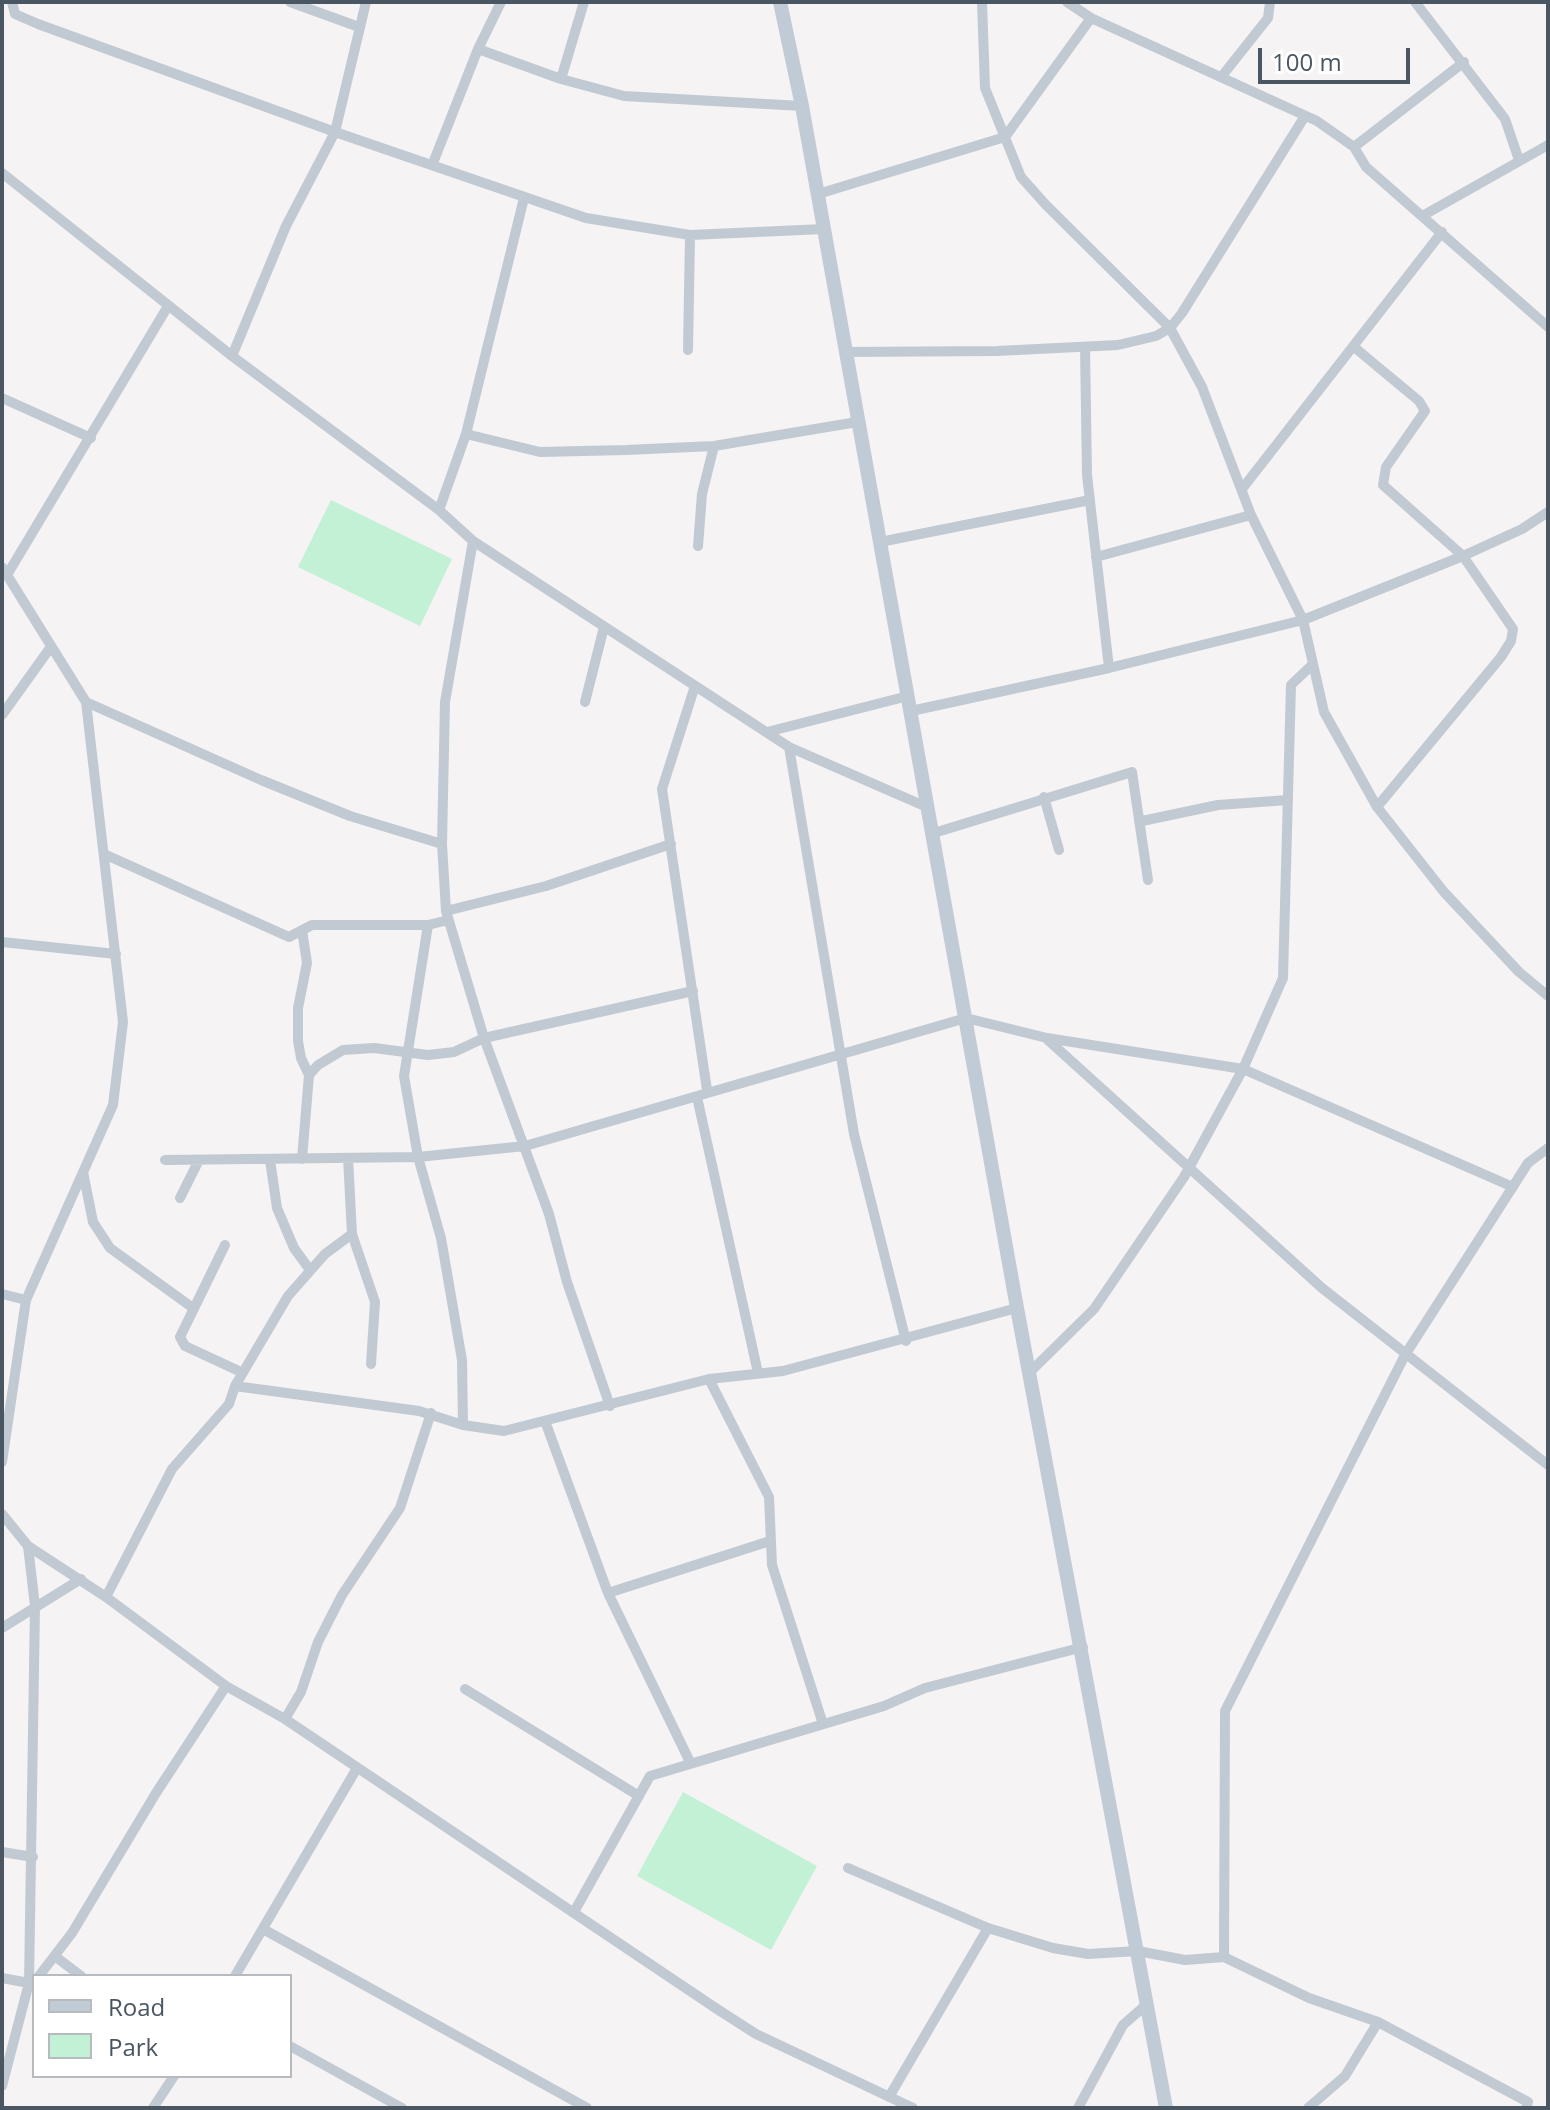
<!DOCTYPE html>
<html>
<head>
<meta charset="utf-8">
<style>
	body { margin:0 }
	#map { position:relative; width:1550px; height:2110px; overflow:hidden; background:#f5f3f3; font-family:"Open Sans",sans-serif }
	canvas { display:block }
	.frame { position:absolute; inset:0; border:4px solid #4a5661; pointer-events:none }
	.legend { position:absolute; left:32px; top:1974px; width:260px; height:104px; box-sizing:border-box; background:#fff; border:2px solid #b7bbc0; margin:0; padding:10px 14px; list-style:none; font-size:24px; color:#4a5661 }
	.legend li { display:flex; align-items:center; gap:16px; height:40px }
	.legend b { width:40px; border:2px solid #b7bbc0 }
	.scale { position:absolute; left:1258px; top:48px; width:152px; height:36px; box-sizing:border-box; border:4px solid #4a5661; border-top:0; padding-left:10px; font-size:24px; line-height:28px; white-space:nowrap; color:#4a5661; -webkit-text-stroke:6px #fff; paint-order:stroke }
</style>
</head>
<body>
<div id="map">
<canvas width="1550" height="2110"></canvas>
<div class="frame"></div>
<ul class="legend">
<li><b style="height:10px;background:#c1cbd6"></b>Road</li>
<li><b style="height:22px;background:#c3f1d5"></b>Park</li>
</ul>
<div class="scale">100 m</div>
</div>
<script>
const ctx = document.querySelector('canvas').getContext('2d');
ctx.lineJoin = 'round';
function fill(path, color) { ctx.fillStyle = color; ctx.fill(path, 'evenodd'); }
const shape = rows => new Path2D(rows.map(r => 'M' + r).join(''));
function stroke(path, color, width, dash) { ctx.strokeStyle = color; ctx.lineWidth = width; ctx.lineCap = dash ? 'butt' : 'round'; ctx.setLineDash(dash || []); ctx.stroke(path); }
const green = shape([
	[331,500,452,559,420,626,298,567],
	[683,1792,817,1866,771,1950,637,1876]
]);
const street = shape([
	[12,2,15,14,38,24,335,132,586,218,690,235,824,229],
	[290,2,359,27],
	[982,2,985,88,1021,177,1046,205,1170,328,1202,387,1251,515,1303,620,1324,712,1377,807,1444,892,1519,972,1548,996],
	[1067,2,1091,18,1317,121,1354,147,1366,167,1548,327],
	[1415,2,1505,119,1519,160],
	[478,49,561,79,624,96,802,106],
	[1222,76,1268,18,1270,2],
	[561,79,584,2],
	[1354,147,1464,62],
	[433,163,478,49,501,2],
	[2,173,232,356,439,510,473,541,789,747,929,808],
	[818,194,1005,137,1091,18],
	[1424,215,1548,145],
	[1085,347,1087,475,1109,668],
	[1354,347,1419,401,1425,411,1386,467,1383,485,1463,556,1513,629,1511,641,1501,657,1377,807],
	[688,350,690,235],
	[845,352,997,351,1118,345,1156,336,1170,328,1182,313,1305,116],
	[232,356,286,226,335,132,366,2],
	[2,398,91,438],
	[466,434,540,452,626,450,714,446,857,422],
	[1242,489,1442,232],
	[439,510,466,434,524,198],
	[473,541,445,702,442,844,446,911,484,1038,549,1214,567,1282,610,1406],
	[880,542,1090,500],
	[698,546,702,494,714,446],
	[1096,557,1251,515],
	[2,567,86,702,123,1022,113,1105,26,1300,2,1462],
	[7,575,168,306],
	[694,689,662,789,707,1090],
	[86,702,261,780,350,816,442,844],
	[585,702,604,627],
	[911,711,1109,668,1303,620,1463,556,1522,529,1548,512],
	[2,715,50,648],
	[767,732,908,696],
	[789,747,854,1134,906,1341],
	[1044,797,1059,850],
	[1142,821,1218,805,1288,800],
	[934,833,1132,772,1148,880],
	[104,854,289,937,312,925,428,925,448,920],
	[446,911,546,886,671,844],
	[428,925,404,1076,418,1157,441,1238,462,1360,463,1425],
	[302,930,307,963,298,1008,298,1041,301,1058,309,1075],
	[2,942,116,954],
	[1048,1040,1322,1288,1548,1465],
	[697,1097,758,1373],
	[302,1159,309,1075,318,1065,343,1050,374,1048,428,1055,454,1052,484,1038,693,991],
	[165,1160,418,1157,525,1146,966,1018,1047,1038,1243,1069,1513,1187],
	[270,1160,277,1208,294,1248,310,1270],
	[83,1172,93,1222,110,1248,193,1308],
	[180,1198,199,1160],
	[352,1234,375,1302,371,1364],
	[225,1245,180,1337,185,1346,241,1372],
	[2,1294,26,1300],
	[1030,1372,1094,1309,1184,1177,1243,1069,1283,978,1291,685,1313,664],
	[709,1379,769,1497,772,1565,823,1724],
	[235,1386,288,1296,325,1254,352,1234,348,1158],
	[545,1421,608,1593,690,1762],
	[2,1514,28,1546,106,1597,226,1686,285,1719,717,2009,756,2034,913,2108],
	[608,1593,770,1541],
	[106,1597,172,1469,229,1404,235,1386,419,1411,463,1425,504,1431,709,1379,783,1371,1017,1308],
	[2,1628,81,1579],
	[465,1689,639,1796],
	[285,1719,301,1692,318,1642,342,1595,400,1508,431,1413],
	[2,1852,33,1857],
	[848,1868,988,1928,1053,1948,1088,1954,1138,1951,1185,1960,1224,1957,1309,1998,1378,2022,1528,2102,1526,2108],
	[574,1912,650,1776,884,1706,925,1688,1083,1647],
	[263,1929,587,2108],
	[56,1957,81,1976],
	[1224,1957,1225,1711,1405,1355,1528,1163,1548,1148],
	[39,1976,72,1933,156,1793,226,1686],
	[235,1976,357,1768],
	[2,1978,29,1983,34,1979],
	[290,2046,402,2108],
	[2,2086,29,1983,35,1606,28,1546],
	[889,2097,988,1928],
	[153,2108,174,2076],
	[1078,2108,1123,2025,1147,2004],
	[1308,2108,1345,2076,1378,2022]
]);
const secondary = shape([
	[780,2,802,106,1017,1308,1166,2108]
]);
fill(green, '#c3f1d5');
stroke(street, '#c1cad2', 10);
stroke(secondary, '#c1cbd6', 14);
</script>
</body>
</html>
